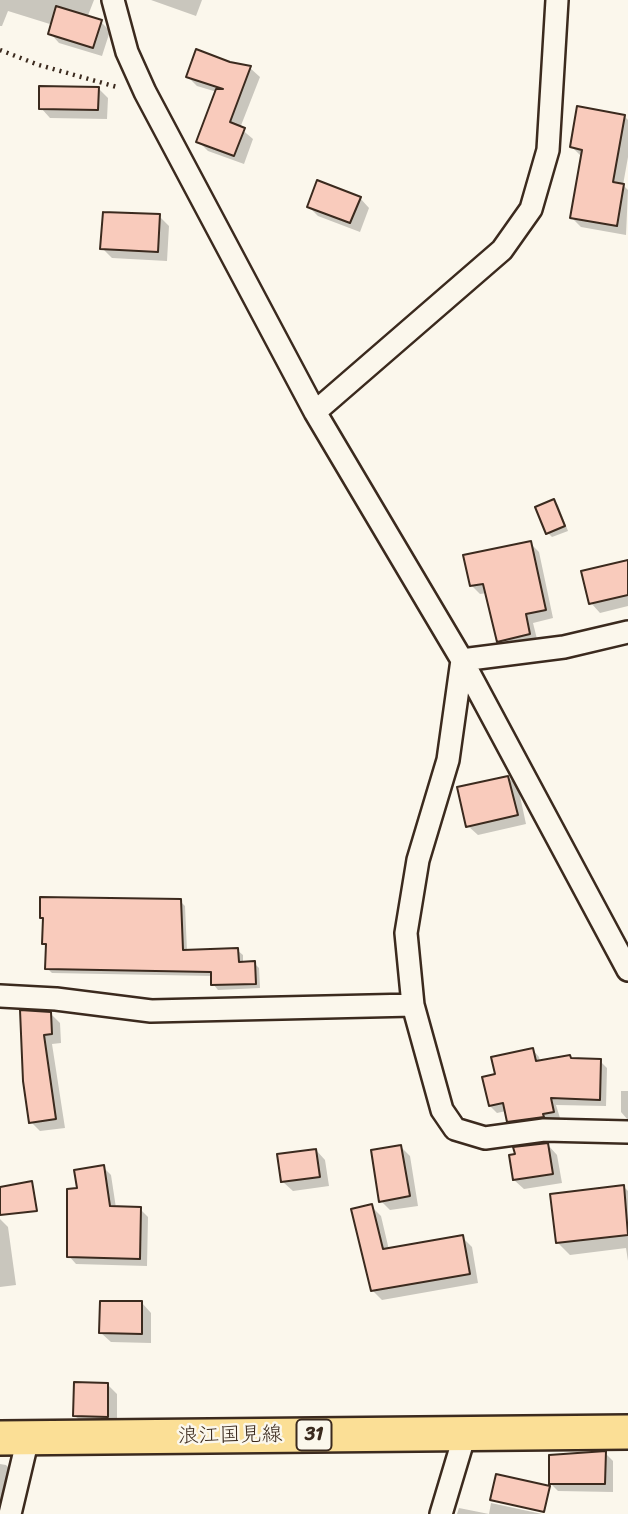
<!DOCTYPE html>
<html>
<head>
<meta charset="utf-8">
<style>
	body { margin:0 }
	canvas { display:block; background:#fbf7ec }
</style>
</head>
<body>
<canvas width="628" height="1514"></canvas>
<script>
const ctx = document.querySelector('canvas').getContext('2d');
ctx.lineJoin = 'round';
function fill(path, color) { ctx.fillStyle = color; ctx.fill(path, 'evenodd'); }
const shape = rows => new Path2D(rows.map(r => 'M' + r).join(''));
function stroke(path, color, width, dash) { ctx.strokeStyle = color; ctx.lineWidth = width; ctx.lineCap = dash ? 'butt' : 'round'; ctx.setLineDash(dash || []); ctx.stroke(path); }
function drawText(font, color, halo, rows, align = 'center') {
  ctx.font = font + ' Sriracha,"Klee One",sans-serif'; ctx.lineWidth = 5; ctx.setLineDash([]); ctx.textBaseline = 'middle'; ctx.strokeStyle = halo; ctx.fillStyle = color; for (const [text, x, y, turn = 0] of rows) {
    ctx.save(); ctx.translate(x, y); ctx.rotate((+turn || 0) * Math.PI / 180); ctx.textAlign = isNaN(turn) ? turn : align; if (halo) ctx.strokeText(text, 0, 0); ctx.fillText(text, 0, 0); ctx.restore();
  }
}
const shadow = shape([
	[0,0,94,0,87,18,101,22,110,31,102,56,59,43,50,33,53,25,8,11,2,26,0,26],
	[151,0,202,0,196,16],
	[250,68,260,77,240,128,253,139,244,164,208,151,198,141,217,92,197,86,188,77],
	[98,88,108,98,107,119,50,118,41,108],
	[624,116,628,120,628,157,623,185,628,190,626,235,581,227,572,218,582,157,572,147],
	[360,198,369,208,360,232,318,216,309,207],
	[159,216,169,226,167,261,112,258,102,248],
	[554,501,558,505,568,531,552,537,548,533],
	[530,543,539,552,553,618,533,623,538,643,507,650,499,641,487,593,480,594,472,586],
	[628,562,628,606,600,613,591,603],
	[508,777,518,787,526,824,478,835,468,826],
	[180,901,185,906,187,951,237,950,243,955,243,964,254,963,259,968,260,988,218,990,213,984,213,976,52,973,47,968,48,947,44,944,45,921,41,918],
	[51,1014,60,1023,61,1043,52,1044,65,1128,40,1131,31,1122,24,1081],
	[532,1049,539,1057,540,1062,600,1061,607,1068,606,1106,556,1105,560,1118,516,1128,509,1121,506,1111,497,1113,490,1106,497,1075],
	[621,1091,628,1091,628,1120,621,1112],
	[548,1145,557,1155,562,1183,524,1189,514,1180],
	[401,1147,410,1156,418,1206,390,1210,381,1201],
	[316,1150,325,1160,329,1186,293,1191,283,1182],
	[103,1167,111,1175,116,1208,140,1209,148,1217,147,1266,76,1264,69,1256,79,1189],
	[624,1187,628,1191,628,1261,626,1248,570,1255,558,1243],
	[371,1206,381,1216,389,1250,462,1237,472,1247,478,1283,382,1300,372,1290],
	[0,1219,8,1227,16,1285,0,1287],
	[142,1303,151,1313,151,1343,111,1342,101,1333],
	[108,1385,117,1394,117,1426,85,1425,75,1416],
	[605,1453,613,1461,613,1492,558,1491,550,1483],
	[0,1464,6,1465,18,1477,0,1514],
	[491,1503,542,1514,457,1514,459,1508,489,1514]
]);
const building = shape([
	[56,6,102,20,93,48,48,34,56,6],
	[196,49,230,62,251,66,230,122,245,128,234,156,196,142,216,89,223,89,186,77,196,49],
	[39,86,99,87,98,110,39,109,39,86],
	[577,106,625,115,613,182,624,184,617,226,570,218,582,150,570,147,577,106],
	[317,180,361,197,350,223,307,207,317,180],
	[103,212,160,214,158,252,100,249,103,212],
	[554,499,565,526,546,534,535,507,554,499],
	[531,541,546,610,526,614,530,634,497,642,483,584,470,586,463,555,531,541],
	[628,560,628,595,589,604,581,571,628,560],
	[508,776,518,815,466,827,457,787,508,776],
	[40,897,181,899,183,950,238,948,239,962,255,961,256,984,211,985,211,972,45,969,46,944,42,944,43,918,40,918,40,897],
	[20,1010,51,1012,52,1034,44,1035,56,1119,29,1123,23,1081,20,1010],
	[533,1048,536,1061,570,1055,571,1058,601,1059,600,1100,551,1098,554,1112,543,1114,544,1117,507,1122,503,1103,489,1106,482,1077,495,1074,491,1057,533,1048],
	[548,1143,553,1174,513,1180,509,1155,515,1154,513,1147,548,1143],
	[401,1145,410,1196,379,1202,371,1150,401,1145],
	[316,1149,320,1177,281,1182,277,1154,316,1149],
	[104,1165,110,1206,141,1207,140,1259,67,1257,67,1189,77,1188,74,1170,104,1165],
	[32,1181,37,1211,0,1215,0,1187,32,1181],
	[624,1185,628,1235,556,1243,550,1194,624,1185],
	[372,1204,383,1249,463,1235,470,1274,371,1291,351,1209,372,1204],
	[100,1301,142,1301,142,1334,99,1333,100,1301],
	[74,1382,108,1383,108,1417,73,1416,74,1382],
	[606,1451,605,1484,549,1484,549,1455,606,1451],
	[496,1474,550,1486,544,1512,490,1500,496,1474]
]);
const path = shape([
	[0,50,39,65,117,87]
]);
const street = shape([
	[113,0,127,52,145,92,315,412,462,660,628,970],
	[315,412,502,250,531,209,548,150,557,0],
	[628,632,564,647,462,660,448,760,418,860,406,933,413,1005,442,1110,455,1129,485,1138,544,1130,628,1132],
	[0,996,56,999,151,1011,413,1005],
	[10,1514,28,1438],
	[441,1514,465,1434]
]);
const primary = shape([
	[0,1438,628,1432]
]);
const shields = [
	[314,1435,35]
];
const shieldNames = [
	["31",314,1435]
];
const streetNames = [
	["浪江国見線",230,1436,-1]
];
fill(shadow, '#0003');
fill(building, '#f9cbbc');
stroke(building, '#3b2a1e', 2);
stroke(street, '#3b2a1e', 26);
stroke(primary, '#3b2a1e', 38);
stroke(path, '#3b2a1e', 4.5, [2, 5]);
stroke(street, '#fbf7ec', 21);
stroke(primary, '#fbdf96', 33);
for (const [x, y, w] of shields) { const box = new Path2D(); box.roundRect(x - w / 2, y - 15.5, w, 31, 5); ctx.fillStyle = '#fbf7ec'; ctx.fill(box); stroke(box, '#3b2a1e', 2); }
drawText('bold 19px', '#3b2a1e', null, shieldNames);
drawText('21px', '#3b2a1e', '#fbf7ec', streetNames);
</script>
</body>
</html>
